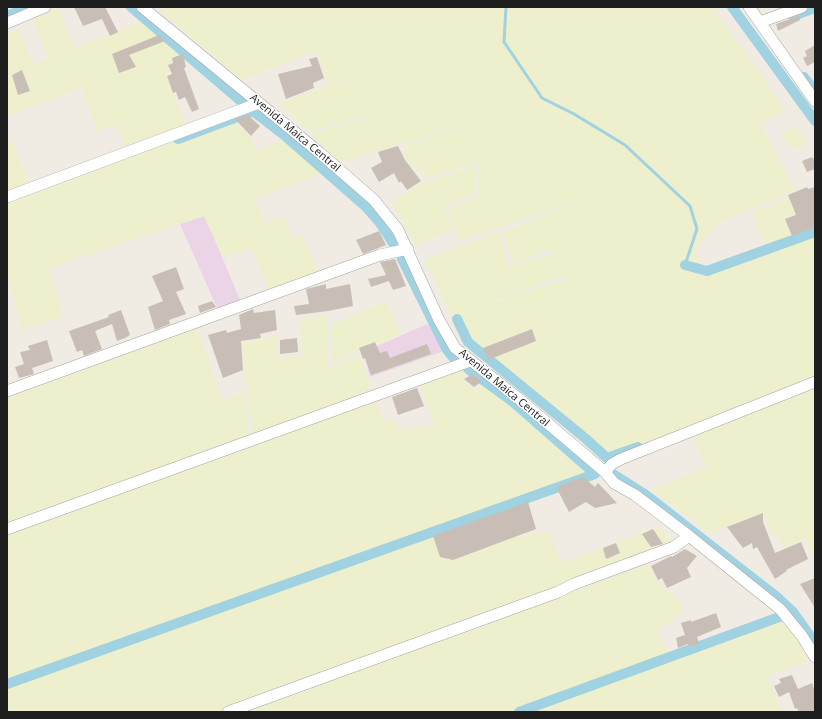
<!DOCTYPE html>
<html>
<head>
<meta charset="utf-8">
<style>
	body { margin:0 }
	#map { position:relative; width:822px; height:719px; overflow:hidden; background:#f0ece3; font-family:"Open Sans",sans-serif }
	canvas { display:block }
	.frame { position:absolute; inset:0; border:8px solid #1e1e1e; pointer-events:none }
</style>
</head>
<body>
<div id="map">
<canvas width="822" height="719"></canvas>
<div class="frame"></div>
</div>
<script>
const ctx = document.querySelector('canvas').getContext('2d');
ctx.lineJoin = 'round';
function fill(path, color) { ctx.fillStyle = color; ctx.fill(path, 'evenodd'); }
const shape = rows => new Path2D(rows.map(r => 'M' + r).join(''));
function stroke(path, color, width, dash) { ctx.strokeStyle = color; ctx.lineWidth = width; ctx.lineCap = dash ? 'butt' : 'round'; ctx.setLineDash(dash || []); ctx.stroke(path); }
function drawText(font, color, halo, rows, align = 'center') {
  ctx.font = font + ' "Open Sans",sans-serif'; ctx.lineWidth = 3; ctx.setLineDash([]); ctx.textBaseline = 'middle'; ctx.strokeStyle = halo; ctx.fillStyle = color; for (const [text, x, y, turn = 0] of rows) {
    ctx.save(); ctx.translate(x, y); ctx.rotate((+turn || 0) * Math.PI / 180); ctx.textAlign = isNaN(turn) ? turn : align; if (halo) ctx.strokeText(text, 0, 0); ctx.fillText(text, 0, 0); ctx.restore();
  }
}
const industrial = shape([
	[205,216,240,300,218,310,180,224],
	[432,322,447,350,370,377,363,352]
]);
const farmland = shape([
	[155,7,713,7,786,111,760,123,795,190,721,222,696,246,701,271,767,250,752,212,808,191,815,208,815,230,767,250,771,254,815,235,815,375,612,457,470,348,451,315,425,260,499,231,508,267,554,253,553,249,513,263,502,232,581,200,459,241,448,209,476,199,480,163,425,178,406,160,403,146,496,114,342,162,310,134,364,117,357,92,363,115,309,132,279,103,352,78,352,76,328,86,317,50,241,80],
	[564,276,566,280,465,310,466,310],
	[58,9,74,48,146,20,196,63,166,73,186,125,126,148,116,125,98,132,82,88,7,116,7,34,20,29,33,65,48,58,32,19],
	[232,118,250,137,256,151,285,140,321,174,255,198,264,223,284,216,292,239,303,235,318,272,269,289,251,248,223,258,204,216,49,268,62,318,22,329,9,282,7,282,7,202],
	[793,125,808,140,796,151,781,136],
	[7,131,29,184,7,192],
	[477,166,473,196,444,207,454,230,416,245,391,202,422,183],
	[386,301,400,335,332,362,330,325],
	[328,316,328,368,359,355,372,389,253,434,242,344,277,335,278,358,302,356,299,319],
	[197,328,222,400,245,391,249,435,7,526,7,398],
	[463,368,468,373,461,378,474,390,483,383,589,476,431,532,440,557,453,560,512,538,549,531,562,563,659,526,673,545,215,712,7,712,7,535,375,400,385,423,394,419,398,429,435,426,420,385],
	[815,388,815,562,807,538,782,548,778,535,772,538,764,513,709,534,685,514,651,490,707,467,691,435],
	[648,564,656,583,660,583,665,591,674,594,681,603,681,613,657,631,670,657,782,616,796,637,808,662,767,675,781,712,238,712]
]);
const stream = shape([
	[506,7,504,42,542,98,574,114,625,145,690,206,697,229,685,265]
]);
const canal = shape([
	[131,7,243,103],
	[732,7,815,121],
	[7,16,30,7],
	[793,16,815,8],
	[804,77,815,91],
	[253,111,284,135,366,207,380,223,393,243],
	[178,139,253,111],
	[402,259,447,350,455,360],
	[685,265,707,271,815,232],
	[457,319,468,342,585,438,607,458,638,447],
	[468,369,513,402,595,474],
	[613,474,646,495,777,597,793,612,815,643],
	[7,684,595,474],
	[519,712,782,616]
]);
const building = shape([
	[74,7,105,7,118,32,110,36,102,19,83,26],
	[799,16,800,20,778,31,776,24],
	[159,35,165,41,129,55,136,67,119,73,112,54],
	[815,45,815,62,807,66,803,58,807,56,805,51],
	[183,54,186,67,184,68,199,109,192,112,185,97,179,100,176,92,173,93,167,76,172,74,168,65,173,63,172,58],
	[317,57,324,78,313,83,314,88,286,99,278,74,312,66,309,59],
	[22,70,30,91,18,95,12,75],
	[248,115,260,126,251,136,235,119],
	[398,146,405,160,421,181,407,190,401,181,399,183,394,173,379,182,371,168,382,162,378,152],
	[812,157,815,161,815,169,807,172,802,161],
	[807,187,808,189,815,187,815,227,792,236,785,219,796,215,788,195],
	[379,231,386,245,363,254,356,240],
	[395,259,406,286,393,290,389,281,371,287,368,279,386,275,380,262],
	[176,267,184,289,176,292,186,314,169,320,170,324,155,330,148,307,163,301,152,276],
	[326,284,326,289,350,284,353,306,328,311,296,315,294,306,309,304,306,289],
	[212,301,216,307,200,313,198,306],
	[253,309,254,313,275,310,277,330,260,334,261,338,241,341,243,370,223,378,208,335,226,330,227,333,241,329,239,315],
	[121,310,130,335,125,338,117,341,112,324,95,331,102,349,84,356,82,350,77,352,69,331,109,317,108,315],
	[532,329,536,341,488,360,483,348],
	[297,338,298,352,280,354,280,340],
	[47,340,53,361,32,368,34,374,19,378,15,367,24,364,20,352,30,350,28,346],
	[375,342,380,353,387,351,390,358,427,344,431,354,371,375,365,358,363,359,359,348],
	[473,374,481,382,474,387,464,379],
	[417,388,424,406,398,415,392,397],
	[583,477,595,487,598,483,617,503,595,508,586,502,569,512,556,487],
	[528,502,536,529,453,560,440,557,433,536],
	[763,513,763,522,775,553,801,542,808,559,786,570,787,571,775,579,757,547,753,549,752,543,743,548,727,527],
	[653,529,663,544,651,547,642,534],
	[616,543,620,553,606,559,603,548],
	[685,549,697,556,687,568,691,577,667,588,662,578,658,580,651,566,671,556,672,557],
	[815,578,815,608,800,584],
	[716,613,721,627,697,637,699,643,689,647,688,644,678,648,676,638,685,635,681,623,691,620,691,622],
	[792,675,798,689,812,683,815,691,815,712,799,712,797,708,795,709,789,692,779,697,774,686,781,683,779,679]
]);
const minor = shape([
	[142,7,320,153,374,200,398,230,439,320,455,348,518,398,605,472,614,483,635,495,689,536,780,609,802,636,815,657],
	[749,7,815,101],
	[760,22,802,7],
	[7,23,45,7],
	[7,197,259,103],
	[7,391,380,255,408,249],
	[605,472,612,464,621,459,815,382],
	[7,529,470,361],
	[228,712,558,592,574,584,674,547,689,536]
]);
const streetNames = [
	["Avenida Maica Central",295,133,40],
	["Avenida Maica Central",504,388,40]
];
fill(industrial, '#ead4e6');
fill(farmland, '#eef0cd');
stroke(stream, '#a0d2e2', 3);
stroke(canal, '#a0d2e2', 10);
fill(building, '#c8beb6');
stroke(minor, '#a5a5a5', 12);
stroke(minor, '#fff', 11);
drawText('11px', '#1e1e1e', '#fff', streetNames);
</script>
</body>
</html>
